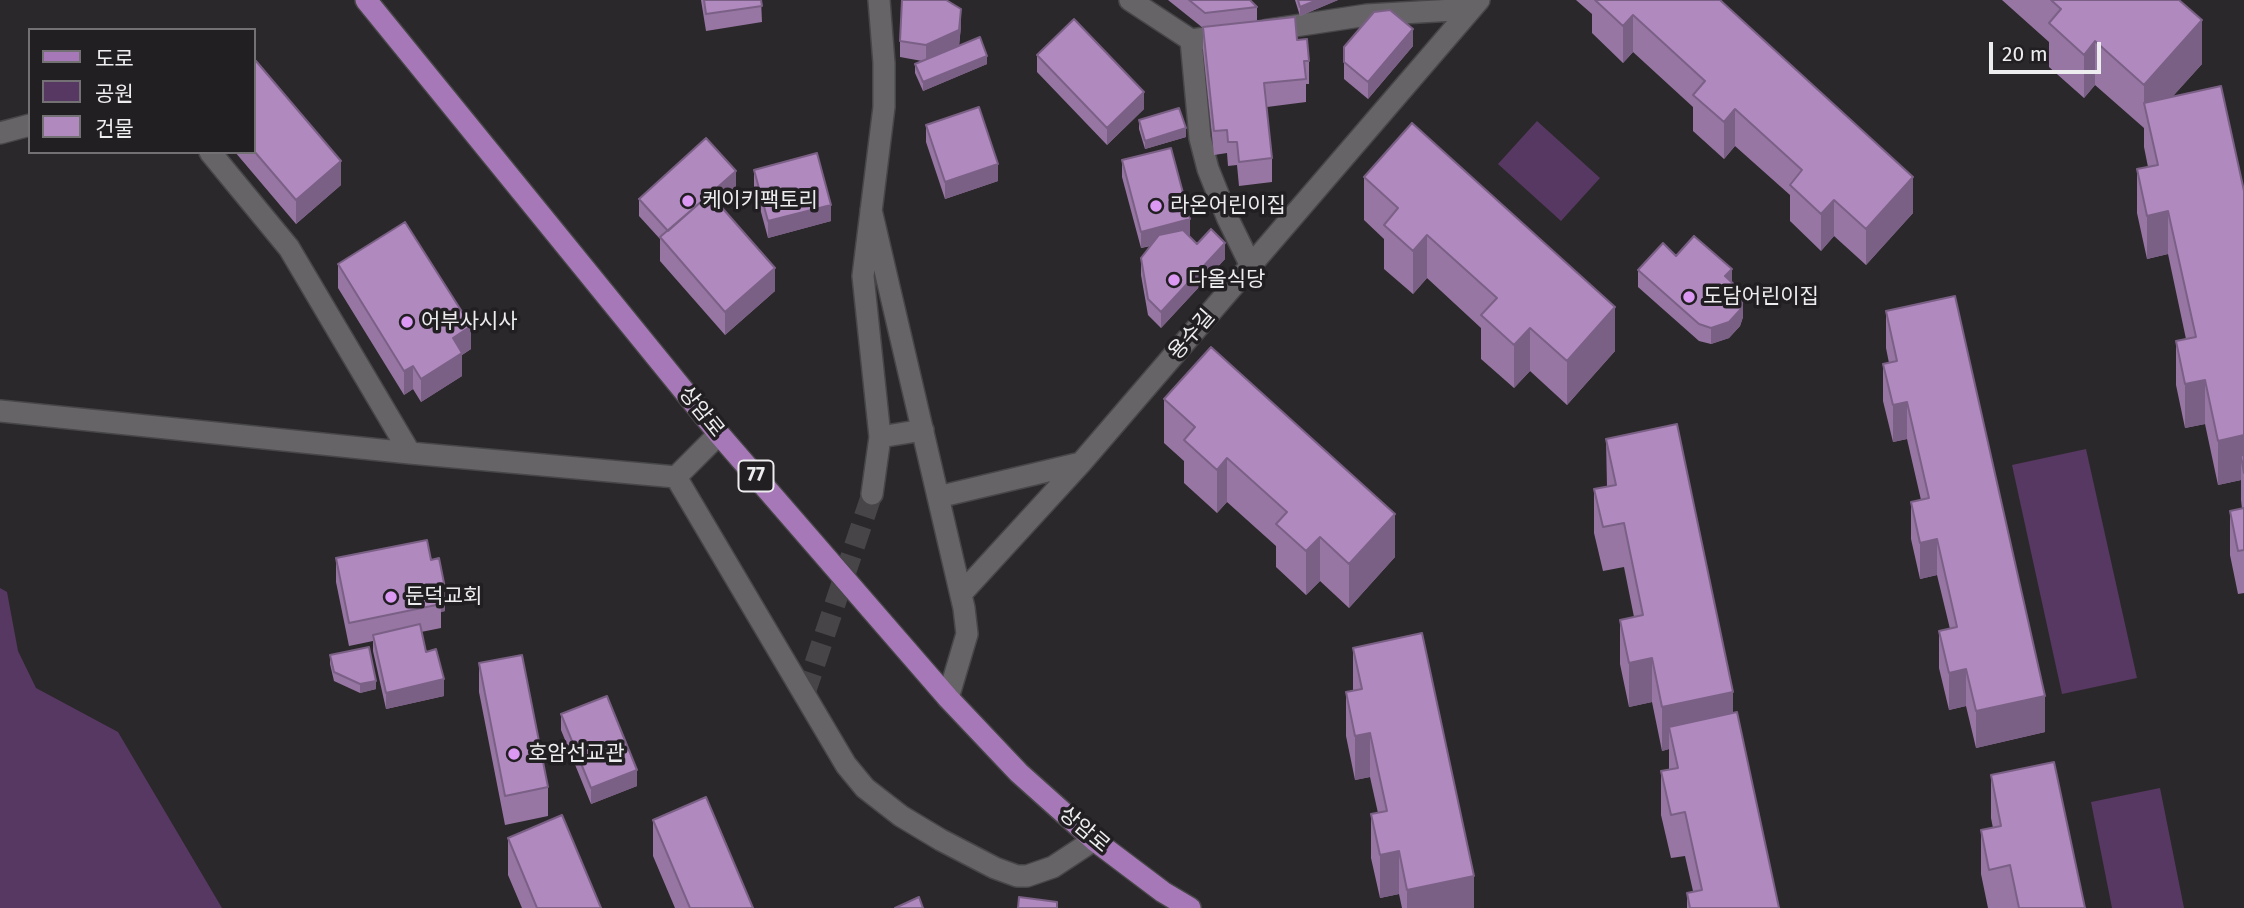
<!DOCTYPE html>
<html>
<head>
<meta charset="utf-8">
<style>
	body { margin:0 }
	#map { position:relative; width:2244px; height:908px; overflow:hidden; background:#2b282b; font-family:"Fira Sans","Noto Sans KR",sans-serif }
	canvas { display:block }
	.legend { position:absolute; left:28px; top:28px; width:228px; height:126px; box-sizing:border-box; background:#211f22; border:2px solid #737174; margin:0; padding:9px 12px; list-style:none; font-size:21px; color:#edecee }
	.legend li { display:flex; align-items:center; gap:14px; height:35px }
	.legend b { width:35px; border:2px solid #737174 }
	.scale { position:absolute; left:1989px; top:42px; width:112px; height:32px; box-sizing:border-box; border:4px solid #edecee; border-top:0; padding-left:9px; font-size:21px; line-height:24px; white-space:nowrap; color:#edecee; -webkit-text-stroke:5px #211f22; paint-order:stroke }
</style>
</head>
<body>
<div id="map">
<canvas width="2244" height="908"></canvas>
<ul class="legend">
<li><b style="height:9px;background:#a778b7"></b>도로</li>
<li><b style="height:19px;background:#573862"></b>공원</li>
<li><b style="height:19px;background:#b089bf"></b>건물</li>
</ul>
<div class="scale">20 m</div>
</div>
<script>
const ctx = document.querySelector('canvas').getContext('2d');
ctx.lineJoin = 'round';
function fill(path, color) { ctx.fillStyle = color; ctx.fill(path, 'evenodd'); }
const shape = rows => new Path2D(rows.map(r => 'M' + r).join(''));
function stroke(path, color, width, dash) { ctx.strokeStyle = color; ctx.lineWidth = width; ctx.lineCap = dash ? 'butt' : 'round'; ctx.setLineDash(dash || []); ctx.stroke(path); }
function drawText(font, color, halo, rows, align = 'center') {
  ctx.font = font + ' "Fira Sans","Noto Sans KR",sans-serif'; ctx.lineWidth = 7; ctx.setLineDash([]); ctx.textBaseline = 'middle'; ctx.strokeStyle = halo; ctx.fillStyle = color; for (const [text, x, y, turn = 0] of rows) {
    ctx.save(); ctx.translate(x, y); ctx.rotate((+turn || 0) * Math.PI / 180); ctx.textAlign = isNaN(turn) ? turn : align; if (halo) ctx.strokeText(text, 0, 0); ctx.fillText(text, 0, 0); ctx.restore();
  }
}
const green = shape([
	[1537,121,1600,178,1561,221,1498,164],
	[2086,449,2137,678,2062,694,2012,465],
	[0,588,7,592,18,651,36,688,118,732,222,908,0,908],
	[2160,788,2184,908,2112,908,2091,802]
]);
const minorTunnel = shape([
	[805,693,872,494]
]);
const service = shape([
	[1191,40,1200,138,1208,169,1228,219,1251,266]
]);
const minor = shape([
	[1130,0,1191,40,1229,35],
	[1268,30,1367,15,1471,9],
	[0,133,30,125],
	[210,152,289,248,410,453],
	[871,210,964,608,967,634,948,698],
	[0,411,410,453,676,477],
	[719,434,676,477,846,765,865,788,901,816,941,840,995,868,1017,876,1027,876,1053,867,1094,840],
	[880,437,923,430],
	[872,494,880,437,863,276,884,107,884,63,879,0],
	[938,497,1081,463,1479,0],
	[961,594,1081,463]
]);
const primary = shape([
	[366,0,719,434,948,698,1019,773,1094,840,1163,892,1190,908]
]);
const wall = shape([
	[701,0,761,0,762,22,706,31],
	[1168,0,1250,0,1257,7,1257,21,1297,40,1309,61,1309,84,1306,84,1306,102,1267,107,1272,158,1272,182,1239,186,1237,165,1228,166,1227,153,1214,155,1203,50,1203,28],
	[1295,0,1338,0,1300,16],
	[1576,0,1720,0,1913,213,1866,265,1834,236,1821,251,1790,221,1790,195,1735,146,1724,159,1693,131,1693,107,1633,52,1623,63,1592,33,1592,14],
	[2002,0,2179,0,2202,64,2172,97,2244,191,2244,593,2238,594,2230,555,2230,511,2242,509,2241,500,2241,480,2218,485,2205,424,2185,428,2176,385,2176,341,2186,339,2168,254,2147,259,2137,213,2137,169,2148,167,2144,147,2144,128,2095,85,2084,98,2049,67,2049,42],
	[961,26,959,46,987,64,923,91,915,73,915,64,922,61,900,57,900,41],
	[1413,46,1368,99,1344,79,1344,47],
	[1037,55,1144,109,1107,145,1037,72],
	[254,63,341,185,296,224,235,152,254,152],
	[1139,120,1186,137,1145,149,1139,129],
	[926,125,998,181,945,199,926,142],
	[1122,160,1190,235,1189,236,1197,244,1225,259,1161,328,1148,315,1141,275,1141,258,1151,246,1141,248,1122,177],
	[754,170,831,221,768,238,754,186],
	[1364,177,1615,351,1567,405,1530,371,1514,388,1481,359,1481,328,1427,278,1413,294,1384,269,1384,239,1364,220],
	[736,187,718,203,775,291,725,335,660,261,660,239,639,216,639,199],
	[1676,256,1732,282,1743,317,1740,326,1729,338,1711,344,1699,341,1638,287,1638,270],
	[338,264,471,349,462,355,462,376,421,402,413,389,404,395,338,288],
	[1886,311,2045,732,1976,748,1966,706,1949,710,1939,668,1939,631,1950,629,1937,575,1920,579,1911,539,1911,502,1921,500,1907,439,1893,442,1883,401,1883,364,1889,363,1886,348],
	[1164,399,1395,557,1349,608,1320,581,1306,595,1276,567,1276,546,1227,502,1217,513,1184,483,1184,461,1164,443],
	[1606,439,1733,713,1779,908,1687,908,1687,893,1693,891,1685,856,1671,858,1661,815,1661,771,1669,770,1669,749,1662,751,1652,702,1629,707,1620,664,1620,620,1634,617,1624,567,1603,571,1594,533,1594,489,1607,487],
	[336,558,431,560,445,611,441,612,441,628,421,632,426,652,444,696,386,709,373,651,373,641,349,646,336,582],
	[1353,648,1474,908,1402,908,1399,894,1380,898,1371,858,1371,814,1378,813,1370,777,1355,780,1346,736,1346,692,1353,691],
	[330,655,376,689,360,693,334,681,330,664],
	[479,663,548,787,548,816,505,825,479,692],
	[561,714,637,786,591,804,561,730],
	[1991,775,2085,908,1988,908,1981,874,1981,830,1993,828,1991,818],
	[653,820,753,908,675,908,653,856],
	[508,838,601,908,522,908,508,875]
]);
const shadedWall = shape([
	[1317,0,1338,0,1300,16,1300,7],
	[961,9,961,26,959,46,926,62,926,45],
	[1633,15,1633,52,1623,63,1623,26],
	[2202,20,2202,64,2148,124,2144,104,2144,85],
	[1413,29,1413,46,1368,99,1368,82],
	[2095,41,2095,85,2084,98,2084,55],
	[987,56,987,64,923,91,923,82],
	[1144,92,1144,109,1107,145,1107,128],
	[1735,109,1735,146,1724,159,1724,122],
	[1186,128,1186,137,1145,149,1145,141],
	[341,161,341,185,296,224,296,200],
	[998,164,998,181,945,199,945,182],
	[736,171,736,187,668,248,668,231],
	[1913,177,1913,213,1866,265,1866,229],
	[1834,200,1834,236,1821,251,1821,214],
	[831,205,831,221,768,238,768,221],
	[2168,211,2168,254,2147,259,2147,216],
	[1190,219,1190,235,1141,248,1141,232],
	[1427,235,1427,278,1413,294,1413,251],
	[1225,243,1225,259,1161,328,1161,312],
	[775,268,775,291,725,335,725,312],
	[1732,269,1732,286,1725,276],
	[1743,300,1743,317,1740,326,1729,338,1711,344,1711,328],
	[1615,307,1615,351,1567,405,1567,361],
	[471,326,471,349,462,355,462,376,421,402,421,379,453,338],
	[1530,328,1530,371,1514,388,1514,345],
	[413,366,413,389,404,395,404,371],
	[2205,380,2205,424,2185,428,2185,384],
	[1907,402,1907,439,1893,442,1893,405],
	[2244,435,2244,473,2241,456,2241,480,2218,485,2218,441],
	[1227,458,1227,502,1217,513,1217,470],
	[1395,514,1395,557,1349,608,1349,564],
	[1320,537,1320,581,1306,595,1306,551],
	[1937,539,1937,575,1920,579,1920,543],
	[445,588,445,611,441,612,441,604,438,589],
	[1652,658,1652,702,1629,707,1629,663],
	[1966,669,1966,706,1949,710,1949,673],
	[444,679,444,696,386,709,386,693],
	[376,681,376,689,360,693,360,684],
	[1733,692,1733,736,1669,727,1669,749,1662,751,1662,707],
	[2045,696,2045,732,1976,748,1976,711],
	[1370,733,1370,777,1355,780,1355,736],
	[637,770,637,786,591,804,591,788],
	[1399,851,1399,894,1380,898,1380,855],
	[1474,876,1474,908,1407,908,1407,890]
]);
const building = shape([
	[704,0,761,0,762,6,706,14,704,0],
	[902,0,946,0,961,9,959,30,926,45,900,41,902,0],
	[1189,0,1250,0,1257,7,1205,13,1189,0],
	[1298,0,1317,0,1300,7,1298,0],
	[1595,0,1720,0,1913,177,1866,229,1834,200,1821,214,1790,185,1802,170,1735,109,1724,122,1693,95,1705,81,1633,15,1623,26,1595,0],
	[2051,0,2179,0,2202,20,2144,85,2095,41,2084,55,2049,23,2061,9,2051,0],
	[1390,10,1413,29,1368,82,1344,62,1344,47,1374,12,1390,10],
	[1295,17,1297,40,1307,39,1309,61,1304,61,1306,79,1264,83,1272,158,1239,162,1237,142,1228,142,1227,130,1214,131,1203,27,1295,17],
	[1074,19,1144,92,1107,128,1037,55,1074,19],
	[980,37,987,56,923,82,915,64,980,37],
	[256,61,341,161,296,200,254,151,254,63,256,61],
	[2221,86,2244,191,2244,435,2218,441,2205,380,2185,384,2176,341,2196,337,2168,211,2147,216,2137,169,2158,165,2144,103,2221,86],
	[979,107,998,164,945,182,926,125,979,107],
	[1179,108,1186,128,1145,141,1139,120,1179,108],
	[1412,123,1615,307,1567,361,1530,328,1514,345,1481,315,1497,298,1427,235,1413,251,1384,225,1398,208,1364,177,1412,123],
	[706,138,736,171,668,231,639,199,706,138],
	[1171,148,1190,219,1141,232,1122,160,1171,148],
	[817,153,831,205,768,221,754,170,817,153],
	[710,194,775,268,725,312,660,237,710,194],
	[405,222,471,326,453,338,462,353,421,379,413,366,404,371,338,264,405,222],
	[1211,229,1225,243,1161,312,1148,299,1141,258,1159,235,1183,230,1197,244,1211,229],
	[1694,236,1732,269,1725,276,1739,289,1743,300,1740,310,1729,322,1711,328,1699,324,1638,270,1663,243,1676,256,1694,236],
	[1955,296,2045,696,1976,711,1966,669,1949,673,1939,631,1957,627,1937,539,1920,543,1911,502,1929,498,1907,402,1893,405,1883,364,1897,361,1886,311,1955,296],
	[1211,347,1395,514,1349,564,1320,537,1306,551,1276,524,1287,512,1227,458,1217,470,1184,440,1195,427,1164,399,1211,347],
	[1677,424,1733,692,1662,707,1652,658,1629,663,1620,620,1643,615,1624,523,1603,527,1594,489,1616,485,1606,439,1677,424],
	[2244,455,2244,473,2241,456,2244,455],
	[2244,508,2244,550,2238,551,2230,511,2244,508],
	[427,540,431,560,439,558,445,588,438,589,441,604,349,623,336,558,427,540],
	[420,624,426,652,436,649,444,679,386,693,373,635,420,624],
	[1422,633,1474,876,1407,890,1399,851,1380,855,1371,814,1387,811,1370,733,1355,736,1346,692,1362,689,1353,648,1422,633],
	[369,647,376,681,360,684,334,672,330,655,369,647],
	[522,655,548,787,505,796,479,663,522,655],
	[607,696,637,770,591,788,561,714,607,696],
	[1737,712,1779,908,1690,908,1687,893,1702,890,1685,812,1671,815,1661,771,1678,768,1669,727,1737,712],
	[2054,762,2085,908,2019,908,2010,865,1989,870,1981,830,2001,826,1991,775,2054,762],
	[706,797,753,908,690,908,653,820,706,797],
	[562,815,601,908,537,908,508,838,562,815],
	[919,897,923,908,895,908,919,897],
	[1019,897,1057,902,1057,908,1018,908,1019,897]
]);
const markers = [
	[688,201,7,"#dc99f4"],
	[1156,206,7,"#dc99f4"],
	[1174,280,7,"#dc99f4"],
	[1689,297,7,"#dc99f4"],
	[407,322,7,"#dc99f4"],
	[391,597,7,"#dc99f4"],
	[514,754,7,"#dc99f4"]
];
const shields = [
	[756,476,35]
];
const shieldNames = [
	["77",756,476]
];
const poiNames = [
	["케이키팩토리",702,201],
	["라온어린이집",1170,206],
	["다올식당",1188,280],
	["도담어린이집",1703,297],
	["어부사시사",421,322],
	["둔덕교회",405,597],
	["호암선교관",528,754]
];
const streetNames = [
	["용수길",1192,335,-49],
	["상암로",701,412,51],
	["상암로",1084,830,40]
];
fill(green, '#573862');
stroke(minorTunnel, '#484548', 21, [21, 10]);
stroke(service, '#474648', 24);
stroke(minor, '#474648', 24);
stroke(primary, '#474648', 24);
stroke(service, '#676468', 21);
stroke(minor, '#676468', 21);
stroke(primary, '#a778b7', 21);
fill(wall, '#9776a4');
fill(shadedWall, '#7b6086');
fill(building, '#b089bf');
stroke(building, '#7b6086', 2);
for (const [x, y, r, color] of markers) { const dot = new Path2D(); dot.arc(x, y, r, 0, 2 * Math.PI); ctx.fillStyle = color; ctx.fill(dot); stroke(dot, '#211f22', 2.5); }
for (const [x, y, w] of shields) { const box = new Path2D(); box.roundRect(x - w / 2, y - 15.5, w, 31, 5); ctx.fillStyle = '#211f22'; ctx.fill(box); stroke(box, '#edecee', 2); }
drawText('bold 19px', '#edecee', null, shieldNames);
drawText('21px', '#edecee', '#211f22', poiNames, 'left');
drawText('21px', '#edecee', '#211f22', streetNames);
</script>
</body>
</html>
